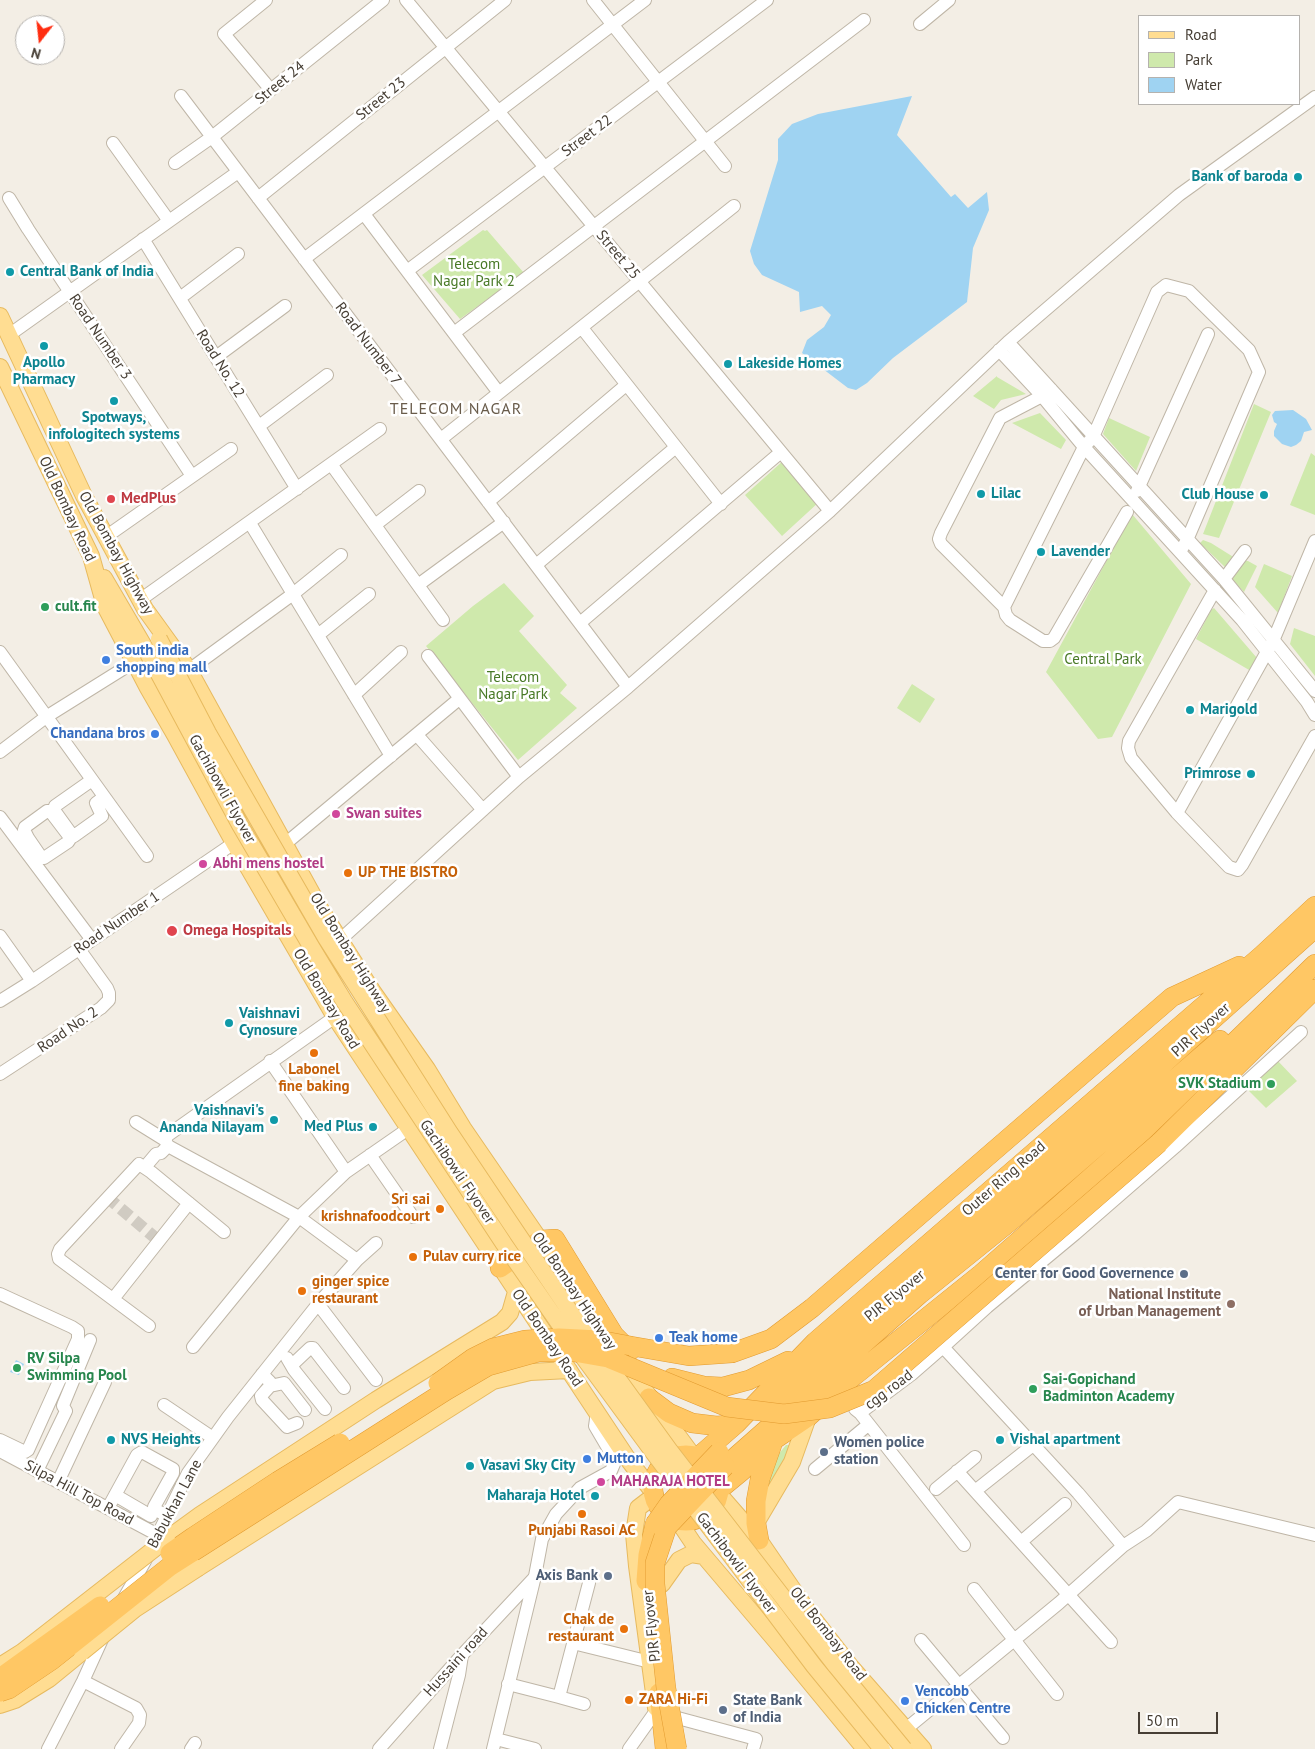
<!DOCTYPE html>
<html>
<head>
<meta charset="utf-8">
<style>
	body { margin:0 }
	#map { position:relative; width:1315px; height:1749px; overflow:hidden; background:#f3eee5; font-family:"PT Sans",sans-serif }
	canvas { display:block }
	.legend { position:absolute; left:1138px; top:15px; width:162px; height:90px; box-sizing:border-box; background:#fff; border:1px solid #b5b2ae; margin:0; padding:6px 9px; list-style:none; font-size:15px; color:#463e34 }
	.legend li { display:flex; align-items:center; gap:10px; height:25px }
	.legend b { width:25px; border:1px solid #b5b2ae }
	.north { position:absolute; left:15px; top:15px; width:50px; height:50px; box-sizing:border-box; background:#fff; border:1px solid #b5b2ae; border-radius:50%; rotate:196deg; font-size:14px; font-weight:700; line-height:20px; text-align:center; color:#463e34 }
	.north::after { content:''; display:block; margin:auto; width:18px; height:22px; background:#ff2d10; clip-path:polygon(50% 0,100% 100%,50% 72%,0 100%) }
	.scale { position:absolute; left:1138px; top:1712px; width:80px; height:22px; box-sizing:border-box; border:2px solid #463e34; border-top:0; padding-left:6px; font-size:15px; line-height:18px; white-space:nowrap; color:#463e34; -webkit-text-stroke:4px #fff; paint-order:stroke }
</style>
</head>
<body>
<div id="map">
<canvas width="1315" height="1749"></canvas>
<ul class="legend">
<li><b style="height:6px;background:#ffdd92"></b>Road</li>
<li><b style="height:14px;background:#cfe9ac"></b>Park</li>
<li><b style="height:14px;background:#9fd3f2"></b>Water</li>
</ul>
<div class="north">N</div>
<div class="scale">50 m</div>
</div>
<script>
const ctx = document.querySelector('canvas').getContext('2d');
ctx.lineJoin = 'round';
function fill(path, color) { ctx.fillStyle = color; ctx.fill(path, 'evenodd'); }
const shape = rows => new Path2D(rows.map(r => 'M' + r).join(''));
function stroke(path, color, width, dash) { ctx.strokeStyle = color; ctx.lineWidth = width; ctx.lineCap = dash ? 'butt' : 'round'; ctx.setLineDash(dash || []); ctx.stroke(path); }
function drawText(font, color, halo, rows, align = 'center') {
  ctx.font = font + ' "PT Sans",sans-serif'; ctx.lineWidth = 5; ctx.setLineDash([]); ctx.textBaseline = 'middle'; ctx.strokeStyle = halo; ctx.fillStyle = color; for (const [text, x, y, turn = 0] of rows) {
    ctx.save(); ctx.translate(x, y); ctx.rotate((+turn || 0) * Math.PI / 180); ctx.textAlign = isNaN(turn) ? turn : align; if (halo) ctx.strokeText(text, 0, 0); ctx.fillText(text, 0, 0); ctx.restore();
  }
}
const green = shape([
	[483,230,485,231,487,230,524,273,460,319,422,275],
	[997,376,997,377,1026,394,1001,400,994,409,973,396],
	[1254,404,1271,412,1219,538,1203,534],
	[1040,413,1066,440,1061,449,1012,423],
	[1109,418,1150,437,1136,471,1103,434],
	[1311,453,1315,456,1315,515,1290,505],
	[784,460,819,502,782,536,745,495],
	[1132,514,1191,584,1112,737,1098,739,1046,672],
	[1203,540,1211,543,1235,558,1228,570,1200,543],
	[1242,561,1248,561,1257,566,1244,592,1230,577],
	[1264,564,1292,576,1278,613,1255,587],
	[504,583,534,616,519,631,567,685,560,693,577,708,518,760,426,646,473,606],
	[1214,608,1263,665,1256,674,1196,639,1211,610],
	[1294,628,1315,636,1315,676,1290,644],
	[912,684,935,699,920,723,897,708],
	[1276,1059,1297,1081,1266,1108,1245,1087],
	[786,1445,792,1445,762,1499,777,1456]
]);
const water = shape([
	[912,96,897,135,951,197,955,194,968,208,987,192,989,210,973,248,967,302,893,358,867,383,856,390,848,388,802,353,807,340,824,327,831,315,822,306,800,312,799,292,762,275,754,264,750,251,778,160,778,139,792,124,818,114],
	[1293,410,1306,419,1312,430,1304,432,1301,441,1296,445,1291,447,1282,444,1274,436,1274,431,1277,424,1274,422,1272,415,1275,411],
	[16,1360,24,1364,19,1375,10,1372]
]);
const minorTunnel = shape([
	[107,1197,159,1241]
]);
const minor = shape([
	[266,0,224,34,271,90],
	[406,0,830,511],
	[593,0,725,166],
	[920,24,949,0],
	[181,96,628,687],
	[113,143,169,221],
	[175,163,212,137,383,0],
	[9,198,28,229,192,476],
	[258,198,505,0],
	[364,214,499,393],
	[143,239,297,489],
	[304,259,645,0],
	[407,271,767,0],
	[180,298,238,254],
	[582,328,721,504],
	[454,333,864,20],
	[9,335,238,172],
	[1008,342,1224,579,1315,691],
	[999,350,1042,396,1084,447,1242,620,1307,702,1315,715],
	[216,357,285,306],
	[1051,389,1042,396,1000,418,941,533,939,539,941,544,1004,607,1084,447,1093,437,1157,292,1166,285,1189,291,1249,350,1259,372,1187,540,1180,552],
	[259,426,327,375],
	[441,439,734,206],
	[331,464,443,620],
	[1137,491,1208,334],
	[488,502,626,385],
	[250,523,391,756],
	[375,525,419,491],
	[107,536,231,449],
	[536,565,676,447],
	[1224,579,1245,551],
	[418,585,504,522],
	[1215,590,1129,741,1128,748,1131,758,1177,813,1229,867,1238,870,1242,865,1315,736],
	[140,600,380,429],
	[1004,607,1006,615,1010,620,1043,641,1050,641,1054,638,1127,512],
	[580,623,781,452],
	[318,635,369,594],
	[0,652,147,856],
	[428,656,519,777],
	[189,670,293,594,341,555],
	[354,695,401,652],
	[417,735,483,810],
	[0,752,46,717,134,662],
	[92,780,55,806,54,810,72,835,74,836,102,816,96,803,104,797],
	[1177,813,1273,641,1315,541],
	[0,817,92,940],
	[285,844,459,699],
	[21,845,28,838,24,830,25,827,47,811,50,811,69,836,70,839,68,842,44,858,41,857,28,838],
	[0,936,32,981],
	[341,939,519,777,628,687,830,511,1008,342,1179,195,1315,97],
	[0,1001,32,981,234,843],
	[270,1061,346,1172],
	[0,1074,101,1008,109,1000,109,993,107,988,79,949],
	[136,1122,165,1140,168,1146,299,1217,357,1260,376,1243],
	[165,1140,168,1135,335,1017],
	[370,1155,413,1217],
	[145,1167,156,1154,161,1153,168,1146],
	[0,1294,72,1327,78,1331,78,1339,28,1450,25,1452,0,1440],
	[113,1299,189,1203],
	[318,1304,376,1380],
	[149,1326,59,1259,58,1254,60,1249,139,1164,151,1172,224,1232],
	[193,1347,299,1217,346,1172,408,1129],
	[287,1358,294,1370,325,1409],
	[292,1365,310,1348,313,1348,344,1388],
	[262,1374,270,1382,270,1386,261,1396,262,1400,287,1427,297,1423],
	[270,1386,284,1383,305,1410],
	[164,1405,213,1438],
	[855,1409,860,1413,912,1374,943,1347],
	[860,1413,964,1545],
	[0,1451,158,1535],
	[815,1469,868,1425],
	[37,1471,66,1411,63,1406,64,1403,90,1340],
	[957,1471,1111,1642],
	[58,1482,105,1382],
	[936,1489,975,1457],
	[975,1491,1033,1445],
	[115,1495,151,1516],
	[108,1508,137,1455,142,1452,173,1469,173,1473,154,1507,154,1509,167,1516],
	[1021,1542,1065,1504],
	[1123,1546,1078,1493,943,1347,987,1307,1075,1234,1175,1147,1301,1032],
	[974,1589,1057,1694],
	[123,1600,145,1561,188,1473,228,1417,318,1304,357,1260],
	[921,1640,1003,1738],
	[573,1643,650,1662],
	[83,1681,136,1708,140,1715,139,1723,121,1749],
	[508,1684,559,1697,589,1583],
	[559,1697,584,1704],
	[674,1717,756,1739,753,1749],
	[906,1729,1059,1603,1123,1546,1146,1531,1178,1502,1315,1535],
	[496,1739,535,1749],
	[48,1749,83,1681,103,1637],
	[191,1749,195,1743],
	[379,1749,462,1655,535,1577],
	[440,1749,459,1675,462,1655],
	[493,1749,535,1576,542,1539,556,1514,580,1488,611,1471,614,1464,612,1455,595,1426,597,1412],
	[629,1749,656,1711]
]);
const major = shape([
	[0,316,84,496,145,609,189,670,321,910,373,992,427,1069,463,1128,601,1329],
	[0,367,91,556,105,606,148,688,175,735,234,843,335,1017,627,1458,653,1492],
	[104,578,145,648],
	[623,1361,693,1456],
	[718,1493,759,1540,809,1613,851,1667,923,1749],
	[655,1495,638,1508,634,1534,637,1566,656,1708],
	[677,1519,693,1543,776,1641,865,1749],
	[756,1523,792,1462,808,1417],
	[167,1539,200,1515,376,1400,502,1322,510,1313,516,1292],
	[198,1568,493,1381,530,1372,569,1370],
	[662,1584,679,1560,691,1554,704,1556],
	[0,1705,15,1700,49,1679,82,1652]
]);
const highway = shape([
	[1159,1143,1315,989],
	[500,1268,540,1240,555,1239,614,1335,630,1351],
	[631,1346,689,1356,732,1353,771,1339,812,1308,1172,997,1239,966],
	[672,1378,704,1386,723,1387,749,1380,788,1361],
	[649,1398,669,1413,692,1423,717,1426,736,1424],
	[777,1398,834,1345,921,1275,1125,1098,1315,928],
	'653 1488a33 33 0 1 1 66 0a33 33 0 1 1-66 0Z',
	[698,1457,736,1424,815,1342,1261,956,1315,906],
	[725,1466,920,1294,1013,1219,1220,1040],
	[719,1490,742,1471,774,1440,808,1417,854,1376,981,1274,1054,1210,1142,1132,1315,964],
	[759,1540,756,1523,756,1501,760,1479,772,1445],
	[646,1581,648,1555,655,1524],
	[659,1693,665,1749]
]);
const majorBridge = shape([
	[159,639,208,733,326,938,450,1133,517,1233,584,1332,670,1451,836,1666,904,1749],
	[145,648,240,825,312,948,344,1001,504,1244,567,1335,656,1456,814,1666,882,1749],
	[82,1652,135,1609,198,1568],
	[0,1666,22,1652,167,1539]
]);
const highwayBridge = shape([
	[438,1383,473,1358,493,1348,525,1340,559,1338,599,1340,631,1346],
	[655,1524,669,1504,719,1452],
	[170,1553,193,1537,278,1481,340,1443],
	[0,1678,100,1606],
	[0,1692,9,1689,52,1660,169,1567,447,1390,488,1366,538,1352,574,1352,608,1358,727,1407,784,1414,830,1408,874,1390,1159,1143],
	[677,1749,666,1688,655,1584,655,1563,667,1527,725,1466]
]);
const markers = [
	[1298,177,5,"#0f9aa8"],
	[10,272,5,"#0f9aa8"],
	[44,346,5,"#0f9aa8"],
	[728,364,5,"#0f9aa8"],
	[114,401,5,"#0f9aa8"],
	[981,494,5,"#0f9aa8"],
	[1264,495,5,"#0f9aa8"],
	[111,499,5,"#e0444e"],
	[1041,552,5,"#0f9aa8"],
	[45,607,5,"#2e9e5b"],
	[106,660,5,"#3f7fe0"],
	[1190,710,5,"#0f9aa8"],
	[155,734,5,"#3f7fe0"],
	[1251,774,5,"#0f9aa8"],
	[336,814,5,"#d1479c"],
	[203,864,5,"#d1479c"],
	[348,873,5,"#e8710a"],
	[172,931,6,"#e0444e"],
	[229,1023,5,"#0f9aa8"],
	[314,1053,5,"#e8710a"],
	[1271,1084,5,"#2e9e5b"],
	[274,1120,5,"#0f9aa8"],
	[373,1127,5,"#0f9aa8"],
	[440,1209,5,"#e8710a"],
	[413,1257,5,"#e8710a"],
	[1184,1274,5,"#5c6f8a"],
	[302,1291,5,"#e8710a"],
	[1231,1304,5,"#8d6e63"],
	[659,1338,5,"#3f7fe0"],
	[17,1368,5,"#2e9e5b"],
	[1033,1389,5,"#2e9e5b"],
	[111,1440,5,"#0f9aa8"],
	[1000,1440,5,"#0f9aa8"],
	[824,1452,5,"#5c6f8a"],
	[587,1459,5,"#3f7fe0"],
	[470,1466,5,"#0f9aa8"],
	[601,1482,5,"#d1479c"],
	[595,1496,5,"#0f9aa8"],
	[582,1514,5,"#e8710a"],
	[608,1576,5,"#5c6f8a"],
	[624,1629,5,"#e8710a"],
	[629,1700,5,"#e8710a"],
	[905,1701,5,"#3f7fe0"],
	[723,1710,5,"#5c6f8a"]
];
const streetNames = [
	["Street 24",280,83,-39],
	["Street 23",381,99,-39],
	["Street 22",587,136,-37],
	["Street 25",618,255,50],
	["Road Number 3",100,337,56],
	["Road Number 7",368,344,53],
	["Road No. 12",220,364,58],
	["Old Bombay Road",67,509,65],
	["Old Bombay Highway",116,553,61],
	["Gachibowli Flyover",222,789,61],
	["Road Number 1",117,923,-34],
	["Old Bombay Highway",350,953,58],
	["Old Bombay Road",326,999,59],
	["Road No. 2",68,1030,-34],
	["PJR Flyover",1201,1030,-42],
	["Gachibowli Flyover",457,1172,56],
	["Outer Ring Road",1004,1179,-41],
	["Old Bombay Highway",574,1291,56],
	["PJR Flyover",895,1296,-39],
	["Old Bombay Road",547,1338,56],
	["cgg road",889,1390,-37],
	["Silpa Hill Top Road",79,1493,28],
	["Babukhan Lane",175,1504,-62],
	["Gachibowli Flyover",736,1563,53],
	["PJR Flyover",652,1626,-96],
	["Old Bombay Road",828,1634,52],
	["Hussaini road",456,1662,-48]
];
const cultureNames = [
	["Bank of baroda",1288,177,"right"],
	["Central Bank of India",20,272],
	["Apollo",44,363,"center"],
	["Pharmacy",44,380,"center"],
	["Lakeside Homes",738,364],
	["Spotways,",114,418,"center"],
	["infologitech systems",114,435,"center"],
	["Lilac",991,494],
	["Club House",1254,495,"right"],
	["Lavender",1051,552],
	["Marigold",1200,710],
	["Primrose",1241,774,"right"],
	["Vaishnavi",239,1014],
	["Cynosure",239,1031],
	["Vaishnavi's",264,1111,"right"],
	["Ananda Nilayam",264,1128,"right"],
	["Med Plus",363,1127,"right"],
	["NVS Heights",121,1440],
	["Vishal apartment",1010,1440],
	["Vasavi Sky City",480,1466],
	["Maharaja Hotel",585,1496,"right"]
];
const parkNames = [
	["Telecom",474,265],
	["Nagar Park 2",474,282],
	["Central Park",1103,660],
	["Telecom",513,678],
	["Nagar Park",513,695]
];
const healthNames = [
	["MedPlus",121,499],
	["Omega Hospitals",183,931]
];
const leisureNames = [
	["cult.fit",55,607],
	["SVK Stadium",1261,1084,"right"],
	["RV Silpa",27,1359],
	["Swimming Pool",27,1376],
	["Sai-Gopichand",1043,1380],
	["Badminton Academy",1043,1397]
];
const shopNames = [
	["South india",116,651],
	["shopping mall",116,668],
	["Chandana bros",145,734,"right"],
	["Teak home",669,1338],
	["Mutton",597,1459],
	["Vencobb",915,1692],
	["Chicken Centre",915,1709]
];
const hotelNames = [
	["Swan suites",346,814],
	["Abhi mens hostel",213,864],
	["MAHARAJA HOTEL",611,1482]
];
const foodNames = [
	["UP THE BISTRO",358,873],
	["Labonel",314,1070,"center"],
	["fine baking",314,1087,"center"],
	["Sri sai",430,1200,"right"],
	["krishnafoodcourt",430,1217,"right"],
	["Pulav curry rice",423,1257],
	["ginger spice",312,1282],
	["restaurant",312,1299],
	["Punjabi Rasoi AC",582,1531,"center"],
	["Chak de",614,1620,"right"],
	["restaurant",614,1637,"right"],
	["ZARA Hi-Fi",639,1700]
];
const serviceNames = [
	["Center for Good Governence",1174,1274],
	["Women police",834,1443,"left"],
	["station",834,1460,"left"],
	["Axis Bank",598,1576],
	["State Bank",733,1701,"left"],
	["of India",733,1718,"left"]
];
const educationNames = [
	["National Institute",1221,1295],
	["of Urban Management",1221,1312]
];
const neighbourhoodNames = [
	["TELECOM NAGAR",456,409]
];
fill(green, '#cfe9ac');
fill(water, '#9fd3f2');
stroke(minorTunnel, '#d0cbc2', 12, [12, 6]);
stroke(minor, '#bfb6a7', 14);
stroke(major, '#e7ba5f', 18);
stroke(highway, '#e29b30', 20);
stroke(minor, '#fff', 12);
stroke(major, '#ffdd92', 16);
stroke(highway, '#ffc764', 19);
stroke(majorBridge, '#e7ba5f', 18, []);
stroke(highwayBridge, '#e29b30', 20, []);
stroke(majorBridge, '#ffdd92', 16);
stroke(highwayBridge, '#ffc764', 19);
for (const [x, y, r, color] of markers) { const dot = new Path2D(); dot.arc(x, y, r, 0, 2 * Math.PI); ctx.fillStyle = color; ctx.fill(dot); stroke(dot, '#fff', 2); }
drawText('15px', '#463e34', '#fff', streetNames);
drawText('bold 15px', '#0d838f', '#fff', cultureNames, 'left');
drawText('15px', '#487926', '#fff', parkNames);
drawText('bold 15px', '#be3a42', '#fff', healthNames, 'left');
drawText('bold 15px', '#27864d', '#fff', leisureNames, 'left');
drawText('bold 15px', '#366cbe', '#fff', shopNames, 'left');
drawText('bold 15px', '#b23c85', '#fff', hotelNames, 'left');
drawText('bold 15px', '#c56008', '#fff', foodNames, 'left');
drawText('bold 15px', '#4e5e75', '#fff', serviceNames, 'right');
drawText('bold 15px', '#785e54', '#fff', educationNames, 'right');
ctx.letterSpacing = '1px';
drawText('16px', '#695c4b', '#fff', neighbourhoodNames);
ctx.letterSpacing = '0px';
</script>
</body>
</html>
